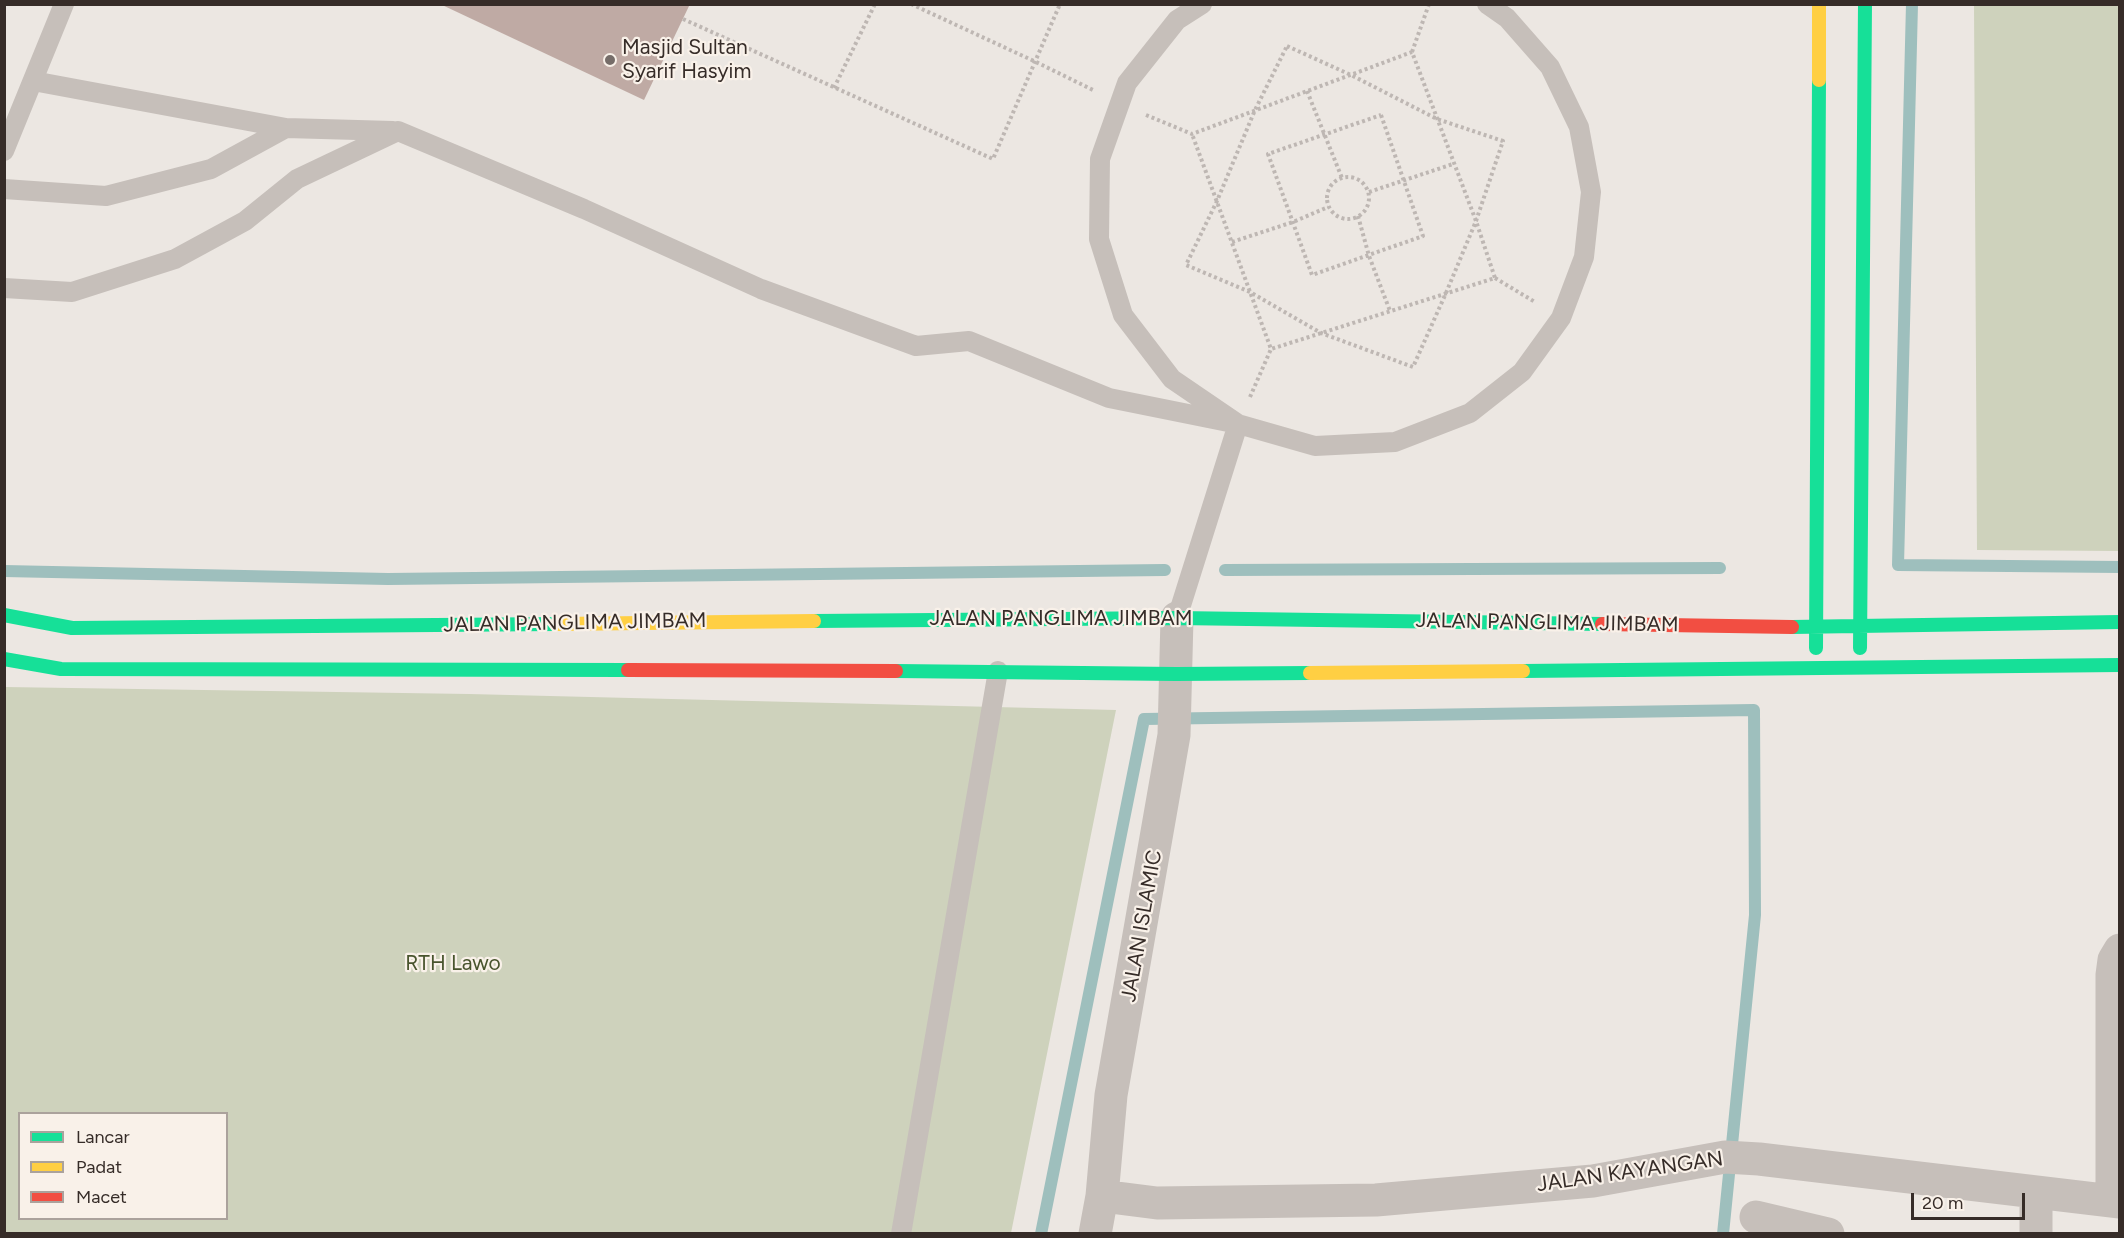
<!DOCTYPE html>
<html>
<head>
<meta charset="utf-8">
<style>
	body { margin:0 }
	#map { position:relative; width:2124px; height:1238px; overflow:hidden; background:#ece7e2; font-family:Figtree,sans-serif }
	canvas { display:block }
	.frame { position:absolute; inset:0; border:6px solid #362c28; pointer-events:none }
	.legend { position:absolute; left:18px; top:1112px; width:210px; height:108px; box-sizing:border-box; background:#f9f1e9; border:2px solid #aba29c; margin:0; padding:8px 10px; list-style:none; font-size:18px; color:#362c28 }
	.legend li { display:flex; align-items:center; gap:12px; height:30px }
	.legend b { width:30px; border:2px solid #aba29c }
	.scale { position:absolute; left:1911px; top:1193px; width:114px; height:27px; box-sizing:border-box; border:3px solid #362c28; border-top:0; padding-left:8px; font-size:18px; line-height:21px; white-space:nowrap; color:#362c28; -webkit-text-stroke:4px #f9f1e9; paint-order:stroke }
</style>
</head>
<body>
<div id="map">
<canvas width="2124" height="1238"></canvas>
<div class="frame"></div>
<ul class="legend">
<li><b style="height:8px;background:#16e098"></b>Lancar</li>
<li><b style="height:8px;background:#ffcf43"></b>Padat</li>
<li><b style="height:8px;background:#f24e42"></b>Macet</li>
</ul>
<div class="scale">20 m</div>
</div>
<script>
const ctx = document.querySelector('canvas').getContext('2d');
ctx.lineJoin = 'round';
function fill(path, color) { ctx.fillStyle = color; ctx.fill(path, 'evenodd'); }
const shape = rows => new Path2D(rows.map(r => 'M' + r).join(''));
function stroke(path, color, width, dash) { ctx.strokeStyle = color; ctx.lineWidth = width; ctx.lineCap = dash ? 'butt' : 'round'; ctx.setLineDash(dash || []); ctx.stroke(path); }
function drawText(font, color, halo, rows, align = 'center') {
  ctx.font = font + ' Figtree,sans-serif'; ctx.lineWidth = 4.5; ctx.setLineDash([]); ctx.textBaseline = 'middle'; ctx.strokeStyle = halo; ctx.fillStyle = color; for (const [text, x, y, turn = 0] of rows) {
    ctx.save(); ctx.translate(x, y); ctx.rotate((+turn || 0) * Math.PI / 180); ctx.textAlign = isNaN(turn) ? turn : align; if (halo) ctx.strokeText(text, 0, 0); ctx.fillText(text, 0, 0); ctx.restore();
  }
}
const green = shape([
	[1974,5,2119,5,2119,551,1977,550],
	[5,687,469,694,1116,710,1011,1233,5,1234],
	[20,1114,226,1114,226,1218,20,1218]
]);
const stream = shape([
	[1912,4,1898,565,2120,567],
	[1225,570,1720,568],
	[4,571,388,579,1165,570],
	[1041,1234,1144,719,1754,710,1755,915,1723,1234]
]);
const building = shape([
	[440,4,690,4,644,100]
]);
const path = shape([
	[911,4,1036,62,1093,90],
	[683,19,993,159,1060,4],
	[1287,46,1351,75,1437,119,1503,141,1476,221,1446,293,1413,367,1321,333,1250,292,1186,265,1217,201,1255,110,1287,46],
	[1412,52,1429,4],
	[834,88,875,4],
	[1307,91,1342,178],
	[1146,115,1192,134,1412,52,1476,221,1495,278,1271,349,1192,134],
	[1381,115,1423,236,1312,275,1268,154,1381,115],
	'1327 198a21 21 0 1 1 42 0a21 21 0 1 1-42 0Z',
	[1369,192,1453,164],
	[1358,216,1369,256,1390,311],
	[1232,242,1293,222,1328,207],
	[1495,278,1535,302],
	[1250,397,1271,349]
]);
const lane = shape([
	[1202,4,1177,20,1127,83,1100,159,1099,239,1123,315,1172,379,1238,424,1315,446,1395,442,1470,413,1522,372,1561,318,1584,257,1591,192,1579,127,1550,67,1507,18,1487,4],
	[33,81,286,128],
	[4,151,64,4],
	[4,189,106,196,211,169,286,128,393,131],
	[4,288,72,292,175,259,245,221,297,179,398,131,584,209,761,289,916,346,969,341,1109,398,1238,424,1177,618],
	[901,1234,998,671]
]);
const street = shape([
	[1102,1196,1157,1203,1376,1200,1593,1181,1725,1157,1759,1159,2120,1202],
	[2112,1201,2112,975,2114,960,2120,950],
	[1756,1217,1828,1234],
	[1095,1234,1102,1196,1111,1095,1174,735,1177,618],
	[2036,1234,2036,1192]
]);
const fast = shape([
	[4,615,72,628,557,624],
	[814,621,1177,618,1602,624],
	[1792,627,2120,622],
	[1816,648,1819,80],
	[1860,648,1865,4],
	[4,659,61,669,628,670],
	[896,671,1176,674,1310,673],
	[1523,671,2120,665]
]);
const slow = shape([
	[1819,80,1819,4],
	[557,624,814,621],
	[1310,673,1523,671]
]);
const jam = shape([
	[1602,624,1792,627],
	[628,670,896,671]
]);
const markers = [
	[610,60,6,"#766d69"]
];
const poiNames = [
	["Masjid Sultan",622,48],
	["Syarif Hasyim",622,72]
];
const streetNames = [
	["JALAN PANGLIMA JIMBAM",1061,619],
	["JALAN PANGLIMA JIMBAM",575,623,-1],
	["JALAN PANGLIMA JIMBAM",1547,623,1],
	["JALAN ISLAMIC",1142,926,-80],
	["JALAN KAYANGAN",1630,1172,-8]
];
const parkNames = [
	["RTH Lawo",453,964]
];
fill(green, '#ced2bc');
stroke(stream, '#9ebfbd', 12);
fill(building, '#bfaaa4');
stroke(path, '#beb7b3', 4, [3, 3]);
stroke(lane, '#c6bfba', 20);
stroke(street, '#c6bfba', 33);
stroke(fast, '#16e098', 14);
stroke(slow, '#ffcf43', 14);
stroke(jam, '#f24e42', 14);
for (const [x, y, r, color] of markers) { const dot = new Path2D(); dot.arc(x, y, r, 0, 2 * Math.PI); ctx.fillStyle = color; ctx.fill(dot); stroke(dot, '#f9f1e9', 2); }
drawText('21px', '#362c28', '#f9f1e9', poiNames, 'left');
drawText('21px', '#362c28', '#f9f1e9', streetNames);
drawText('21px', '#48542d', '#f9f1e9', parkNames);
</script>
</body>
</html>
